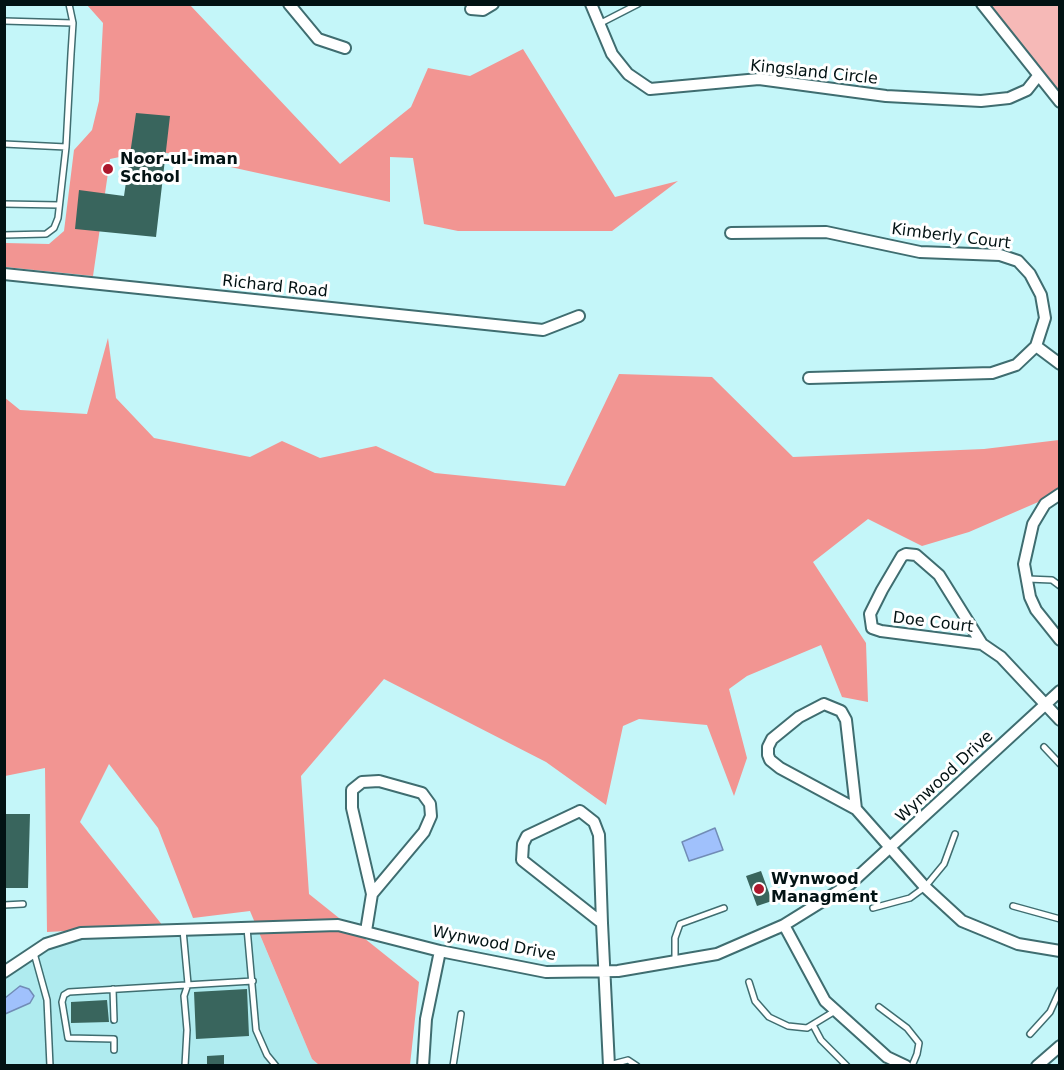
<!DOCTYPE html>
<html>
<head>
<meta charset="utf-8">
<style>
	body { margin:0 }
	#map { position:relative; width:1064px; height:1070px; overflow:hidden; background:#c4f6f9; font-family:"DejaVu Sans",sans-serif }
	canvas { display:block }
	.frame { position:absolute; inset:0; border:6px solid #021213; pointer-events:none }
</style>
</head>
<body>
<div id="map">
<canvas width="1064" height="1070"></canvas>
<div class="frame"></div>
</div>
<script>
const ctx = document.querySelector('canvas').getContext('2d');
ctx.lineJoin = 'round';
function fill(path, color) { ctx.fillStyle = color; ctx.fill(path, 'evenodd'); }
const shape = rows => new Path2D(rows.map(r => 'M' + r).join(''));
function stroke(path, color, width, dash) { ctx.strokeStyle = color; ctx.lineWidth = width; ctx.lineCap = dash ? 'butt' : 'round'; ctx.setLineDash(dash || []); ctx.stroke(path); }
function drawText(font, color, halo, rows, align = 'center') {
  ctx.font = font + ' "DejaVu Sans",sans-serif'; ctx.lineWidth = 6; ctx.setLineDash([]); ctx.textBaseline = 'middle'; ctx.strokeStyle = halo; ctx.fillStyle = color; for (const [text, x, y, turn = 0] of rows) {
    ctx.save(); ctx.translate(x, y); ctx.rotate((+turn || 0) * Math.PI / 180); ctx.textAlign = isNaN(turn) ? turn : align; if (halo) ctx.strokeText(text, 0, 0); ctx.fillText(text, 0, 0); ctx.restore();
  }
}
const built = shape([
	[257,928,312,1059,319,1065,5,1066,5,972,58,938]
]);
const green = shape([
	[982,5,1059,5,1059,102]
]);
const forest = shape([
	[87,5,190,5,340,164,411,107,428,68,470,76,523,49,615,197,678,181,612,231,458,231,424,224,413,158,390,157,390,202,153,150,110,159,93,276,5,267,5,243,49,244,64,231,74,150,92,130,99,101,103,23],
	[108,338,116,398,154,438,250,457,282,441,320,458,376,446,435,473,565,486,619,374,712,377,793,457,984,449,1059,440,1059,493,969,532,922,546,868,519,813,562,866,643,868,702,842,697,821,645,747,676,729,689,747,758,734,796,707,725,639,719,623,726,606,805,546,762,384,679,301,776,309,894,419,982,410,1065,319,1065,312,1059,250,911,193,918,158,828,109,764,80,822,163,926,47,932,45,768,5,776,4,397,20,410,87,414]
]);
const water = shape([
	[715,828,723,850,689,861,682,842,715,828],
	[20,986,29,989,34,996,30,1003,5,1014,5,998,20,986]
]);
const building = shape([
	[136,113,170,116,156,237,75,229,79,190,124,196],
	[4,814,30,814,28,888,4,888],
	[761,871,772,901,757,906,746,876],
	[247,989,249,1036,196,1039,194,992],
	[107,1000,109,1022,71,1023,71,1002],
	[224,1055,224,1065,207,1065,207,1056]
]);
const service = shape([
	[4,21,73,23],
	[599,24,638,4],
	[4,144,66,147],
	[4,204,59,205],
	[4,235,46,234,54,228,58,218,66,147,71,54,73,23,69,4],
	[1028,579,1052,580,1060,586],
	[1044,747,1060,764],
	[4,905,23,904],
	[1013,906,1060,919],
	[873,908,910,898,925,887,944,864,955,834],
	[247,928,256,1030,267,1055,276,1066],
	[183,930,188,984,184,996,187,1030,185,1066],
	[34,953,47,1000,50,1066],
	[675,961,675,938,680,924,724,908],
	[749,982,755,1001,769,1017,788,1026,807,1028,835,1011],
	[113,989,114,1020],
	[879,1007,907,1028,919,1043,917,1054,912,1066],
	[813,1025,821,1040,847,1066],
	[1030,1034,1050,1012,1060,990],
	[114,1050,114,1039,68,1038,62,1002,64,995,69,992,253,981],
	[609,1065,628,1060,637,1066],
	[453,1066,461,1014]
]);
const minor = shape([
	[289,4,318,39,345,48],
	[591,4,612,54,628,74,650,89,759,79,886,96,981,101,1009,98,1027,90,1038,76],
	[982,4,1060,102],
	[471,9,483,10,493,4],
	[731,233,826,232,920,252,1000,255,1018,261,1030,274,1041,295,1045,318,1036,346,1016,365,992,373,809,378],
	[4,274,543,330,579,316],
	[1036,346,1060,364],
	[1060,494,1045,504,1033,524,1024,564,1030,597,1036,610,1060,640],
	[906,554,916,555,939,575,982,644,881,631,872,628,870,614,882,590,902,556,906,554],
	[982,644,1001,657,1060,720],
	[824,704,841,711,846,720,856,809,780,768,770,760,768,755,768,747,772,739,799,717,824,704],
	[379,781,422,793,430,804,431,816,424,832,372,894,352,808,352,790,362,782,379,781],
	[856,809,925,887,962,921,1018,944,1060,951],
	[580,811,594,822,599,835,602,923,522,860,523,844,527,836,580,811],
	[602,923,609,1066],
	[784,925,825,1001,887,1057,906,1066],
	[366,931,372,894],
	[4,972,46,944,81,933,338,925,440,951,546,972,618,971,717,954,784,925,850,884,1060,691],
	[423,1066,426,1019,440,951],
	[1037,1066,1060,1046]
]);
const markers = [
	[108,169,6,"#ac182d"],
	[759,889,6,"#ac182d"]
];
const streetNames = [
	["Kingsland Circle",814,73,6],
	["Kimberly Court",951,237,7],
	["Richard Road",275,287,6],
	["Doe Court",933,623,7],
	["Wynwood Drive",945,777,-43],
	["Wynwood Drive",494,944,11]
];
const poiNames = [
	["Noor-ul-iman",120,160],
	["School",120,178],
	["Wynwood",771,880],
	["Managment",771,898]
];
fill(built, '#afebef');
fill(green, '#f6b9b7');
fill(forest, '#f29592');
fill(water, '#a0c1fc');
stroke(water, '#718cb6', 1.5);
fill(building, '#39655d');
stroke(service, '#3f6d70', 8);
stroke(minor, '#3f6d70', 14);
stroke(service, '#fff', 5);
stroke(minor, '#fff', 10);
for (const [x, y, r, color] of markers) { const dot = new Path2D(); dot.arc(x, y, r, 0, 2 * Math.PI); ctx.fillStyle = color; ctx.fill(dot); stroke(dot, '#fff', 2); }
drawText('16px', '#021213', '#fff', streetNames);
drawText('bold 16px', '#021213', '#fff', poiNames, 'left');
</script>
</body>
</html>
